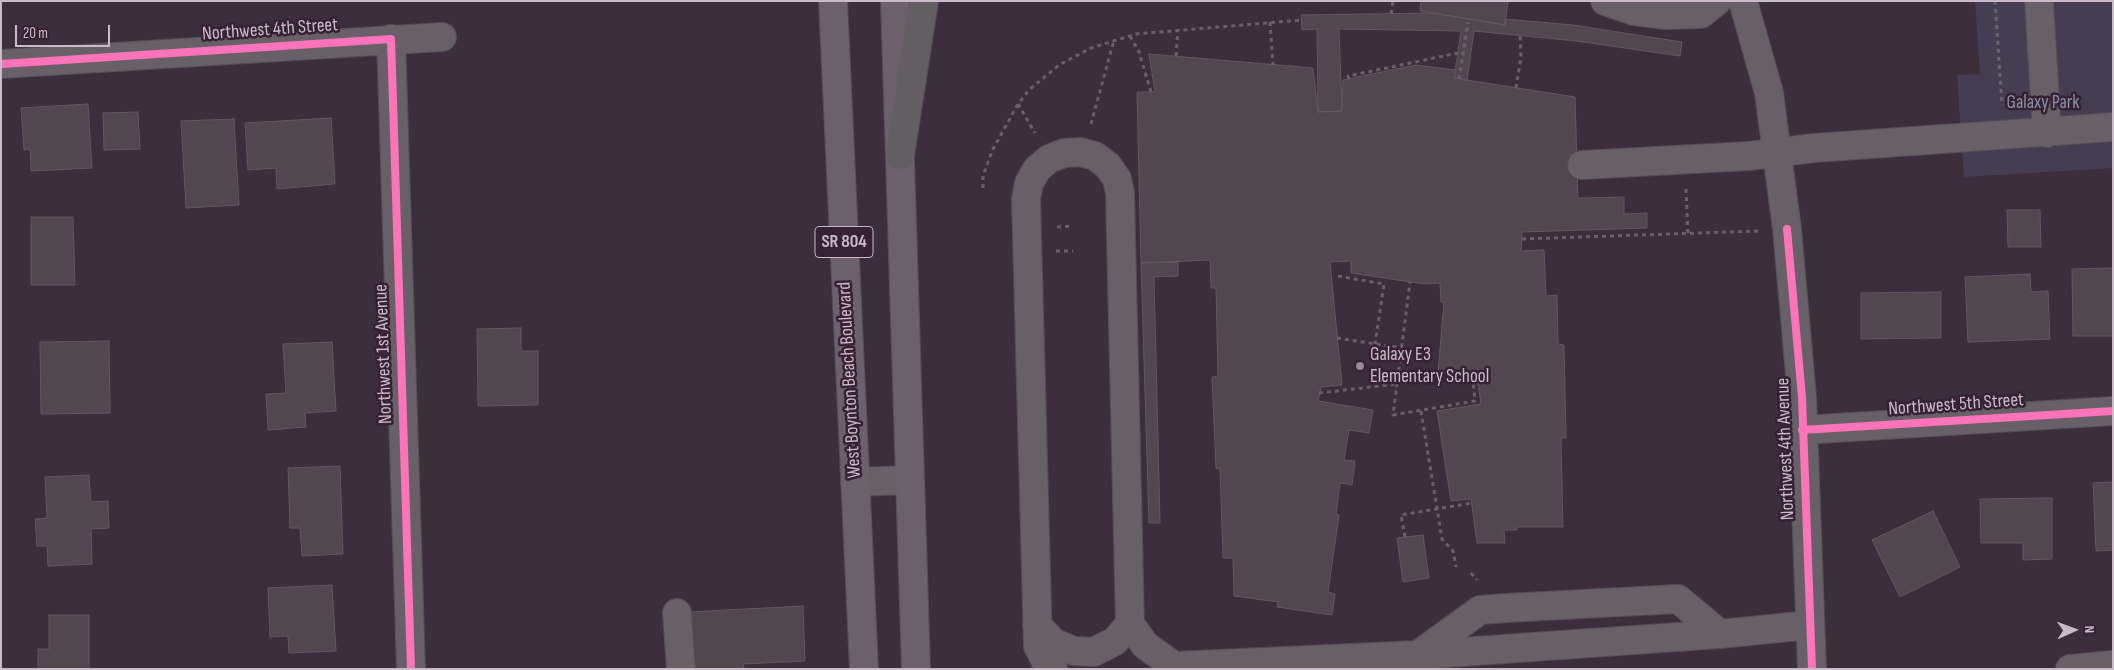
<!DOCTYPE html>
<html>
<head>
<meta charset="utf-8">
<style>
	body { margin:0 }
	#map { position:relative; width:2114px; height:670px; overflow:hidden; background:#3a2f3a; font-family:"Sofia Sans Condensed",sans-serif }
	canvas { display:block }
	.frame { position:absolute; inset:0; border:2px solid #cabbc8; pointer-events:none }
	.north { position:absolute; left:2049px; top:605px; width:50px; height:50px; -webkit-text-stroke:4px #352334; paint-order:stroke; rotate:88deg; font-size:14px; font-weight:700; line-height:20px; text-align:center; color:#cabbc8 }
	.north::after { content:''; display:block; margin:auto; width:18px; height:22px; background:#cabbc8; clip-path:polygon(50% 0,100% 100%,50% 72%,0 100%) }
	.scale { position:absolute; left:15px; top:25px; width:95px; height:22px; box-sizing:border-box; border:2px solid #cabbc8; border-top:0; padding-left:6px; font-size:15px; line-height:18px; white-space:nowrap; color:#cabbc8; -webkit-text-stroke:4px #352334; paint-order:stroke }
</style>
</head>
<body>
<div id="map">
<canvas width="2114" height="670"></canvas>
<div class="frame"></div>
<div class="north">N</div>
<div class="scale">20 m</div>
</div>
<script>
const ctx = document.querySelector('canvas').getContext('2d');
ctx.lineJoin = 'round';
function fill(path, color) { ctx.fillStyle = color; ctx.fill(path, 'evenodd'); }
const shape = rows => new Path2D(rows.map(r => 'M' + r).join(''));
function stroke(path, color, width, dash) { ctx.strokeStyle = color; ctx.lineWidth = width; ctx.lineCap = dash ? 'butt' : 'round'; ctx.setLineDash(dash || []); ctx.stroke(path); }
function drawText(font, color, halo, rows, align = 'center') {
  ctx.font = font + ' "Sofia Sans Condensed",sans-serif'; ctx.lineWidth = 5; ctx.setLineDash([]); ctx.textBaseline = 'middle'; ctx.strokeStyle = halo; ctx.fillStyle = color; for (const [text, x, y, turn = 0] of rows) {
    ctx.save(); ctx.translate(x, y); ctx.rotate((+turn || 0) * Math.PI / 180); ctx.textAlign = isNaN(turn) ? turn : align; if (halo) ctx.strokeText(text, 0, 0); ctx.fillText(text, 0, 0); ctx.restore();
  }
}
const green = shape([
	[1975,1,2113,1,2113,168,1964,177,1957,75,1980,74]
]);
const building = shape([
	[1421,1,1508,1,1505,25,1420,11,1421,1],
	[1433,13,1505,25,1505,19,1573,25,1682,42,1680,56,1576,41,1474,31,1467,80,1454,78,1461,31,1339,29,1342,111,1318,112,1317,29,1302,30,1301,15,1433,13],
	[1149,54,1313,68,1318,112,1342,111,1343,80,1416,65,1456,70,1454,78,1575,97,1578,198,1624,197,1624,214,1647,213,1647,228,1522,232,1521,251,1544,250,1546,296,1557,295,1558,344,1564,345,1566,438,1561,438,1563,527,1517,527,1517,530,1504,530,1505,543,1477,543,1471,499,1451,501,1437,411,1481,404,1477,376,1438,373,1444,302,1441,302,1440,283,1424,284,1351,273,1351,261,1330,262,1342,385,1321,387,1318,401,1373,410,1369,433,1349,430,1344,460,1355,461,1352,485,1340,483,1336,514,1339,515,1328,592,1335,594,1332,615,1277,607,1278,602,1234,596,1233,558,1223,558,1220,469,1216,468,1212,377,1218,376,1216,288,1211,288,1210,260,1141,263,1137,92,1155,92,1149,54],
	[88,104,92,168,31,171,30,149,24,150,21,108,88,104],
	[138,112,140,149,104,150,103,113,138,112],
	[331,118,335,184,277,189,276,168,248,170,245,123,331,118],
	[234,119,239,205,186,208,181,121,234,119],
	[2007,210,2040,210,2041,247,2008,247,2007,210],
	[31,217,73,217,75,285,31,285,31,217],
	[1178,262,1178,276,1154,277,1160,523,1149,523,1141,263,1178,262],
	[2113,268,2113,336,2073,336,2072,269,2113,268],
	[2030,274,2031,292,2048,291,2050,339,1968,342,1965,277,2030,274],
	[1941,292,1941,338,1861,339,1861,293,1941,292],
	[521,328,521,351,538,351,538,405,478,406,477,329,521,328],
	[109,341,110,413,41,414,40,342,109,341],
	[332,342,336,411,305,413,306,427,268,430,266,394,286,393,283,344,332,342],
	[340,466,343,554,302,556,300,528,290,528,288,468,340,466],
	[89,475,91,502,108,501,109,528,91,529,92,564,48,566,47,546,37,546,35,519,47,518,45,477,89,475],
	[2113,482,2113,550,2096,551,2093,483,2113,482],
	[2052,498,2052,559,2023,560,2023,543,1981,543,1980,499,2052,498],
	[1933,511,1960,567,1900,597,1872,540,1933,511],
	[1423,535,1429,578,1403,582,1397,538,1423,535],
	[332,585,336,651,289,653,288,636,270,637,268,588,332,585],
	[803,606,805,661,743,664,744,669,691,669,688,612,803,606],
	[49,615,89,615,89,669,38,669,38,649,49,649,49,615]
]);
const path = shape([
	[1995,1,2002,105],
	[1391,14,1393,1],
	[1270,22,1273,65],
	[1130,36,1139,52,1151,92],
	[1176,56,1178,29],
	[1349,79,1348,76,1353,75,1458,53],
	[1459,79,1468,22],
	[1516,88,1521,57,1520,35],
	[1018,104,1035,133],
	[1091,124,1114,40],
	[983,188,983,176,993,149,1018,104,1029,90,1059,65,1091,48,1136,34,1302,20],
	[1686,189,1688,234],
	[1057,227,1072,226],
	[1522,239,1758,231],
	[1056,251,1073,251],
	[1338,276,1384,284,1375,344],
	[1337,338,1402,348],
	[1398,373,1473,380,1475,401,1393,415,1410,282],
	[1319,393,1397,384],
	[1421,411,1442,539,1453,551,1456,567],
	[1405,537,1401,515,1472,503],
	[1471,573,1477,580]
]);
const minor = shape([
	[1605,1,1634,11,1664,15,1701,14,1717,1],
	[1743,1,1769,93,1787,229,1802,397,1812,669],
	[2039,1,2047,133],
	[391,39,411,669],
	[1,64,442,37],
	[1582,165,1748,156,1814,148,2113,127],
	[1802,430,2113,411],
	[855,482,909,480],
	[677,613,681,669],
	[1037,625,1054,643,1074,651,1094,652,1115,641,1130,624],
	[1418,655,1480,610,1506,608,1678,599,1720,634],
	[1053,669,1045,660,1038,646,1026,199,1029,183,1037,169,1049,159,1064,153,1080,152,1095,156,1108,166,1117,179,1120,193,1130,624,1145,645,1174,666],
	[1168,669,1174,666,1418,655,1720,634,1809,625],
	[2070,669,2113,665]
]);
const major = shape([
	[833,1,864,669],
	[895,1,916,669]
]);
const highway = shape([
	[900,155,924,1]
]);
const cycleway = shape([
	[1,64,391,39,411,669],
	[1787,229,1802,397,1812,669],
	[1802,430,2113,411]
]);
const markers = [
	[1360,366,5,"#988a96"]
];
const shields = [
	[844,242,58]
];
const shieldNames = [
	["SR 804",844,242]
];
const streetNames = [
	["Northwest 4th Street",270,30,-4],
	["Northwest 1st Avenue",384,354,-92],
	["West Boynton Beach Boulevard",850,380,-93],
	["Northwest 5th Street",1956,405,-4],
	["Northwest 4th Avenue",1786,449,-92]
];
const parkNames = [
	["Galaxy Park",2043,103]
];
const poiNames = [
	["Galaxy E3",1370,355],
	["Elementary School",1370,377]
];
fill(green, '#453e52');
fill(building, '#50474f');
stroke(building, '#625861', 1);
stroke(minor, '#544d54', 30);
stroke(major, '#574d56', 30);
stroke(highway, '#564c55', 30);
stroke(path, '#696169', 3, [4, 4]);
stroke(minor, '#686067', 28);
stroke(major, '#6a616a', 28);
stroke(highway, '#635e62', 28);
stroke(cycleway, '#fb73b8', 8);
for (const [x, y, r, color] of markers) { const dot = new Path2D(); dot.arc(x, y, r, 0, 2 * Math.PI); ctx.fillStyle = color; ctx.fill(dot); stroke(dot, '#352334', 2); }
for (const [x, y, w] of shields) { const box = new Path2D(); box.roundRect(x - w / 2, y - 15.5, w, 31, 4); ctx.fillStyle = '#352334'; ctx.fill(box); stroke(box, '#cabbc8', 1); }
drawText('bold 18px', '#cabbc8', null, shieldNames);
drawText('19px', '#cabbc8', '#352334', streetNames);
drawText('19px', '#8a92a7', '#352334', parkNames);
drawText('19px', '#cabbc8', '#352334', poiNames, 'left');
</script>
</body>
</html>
